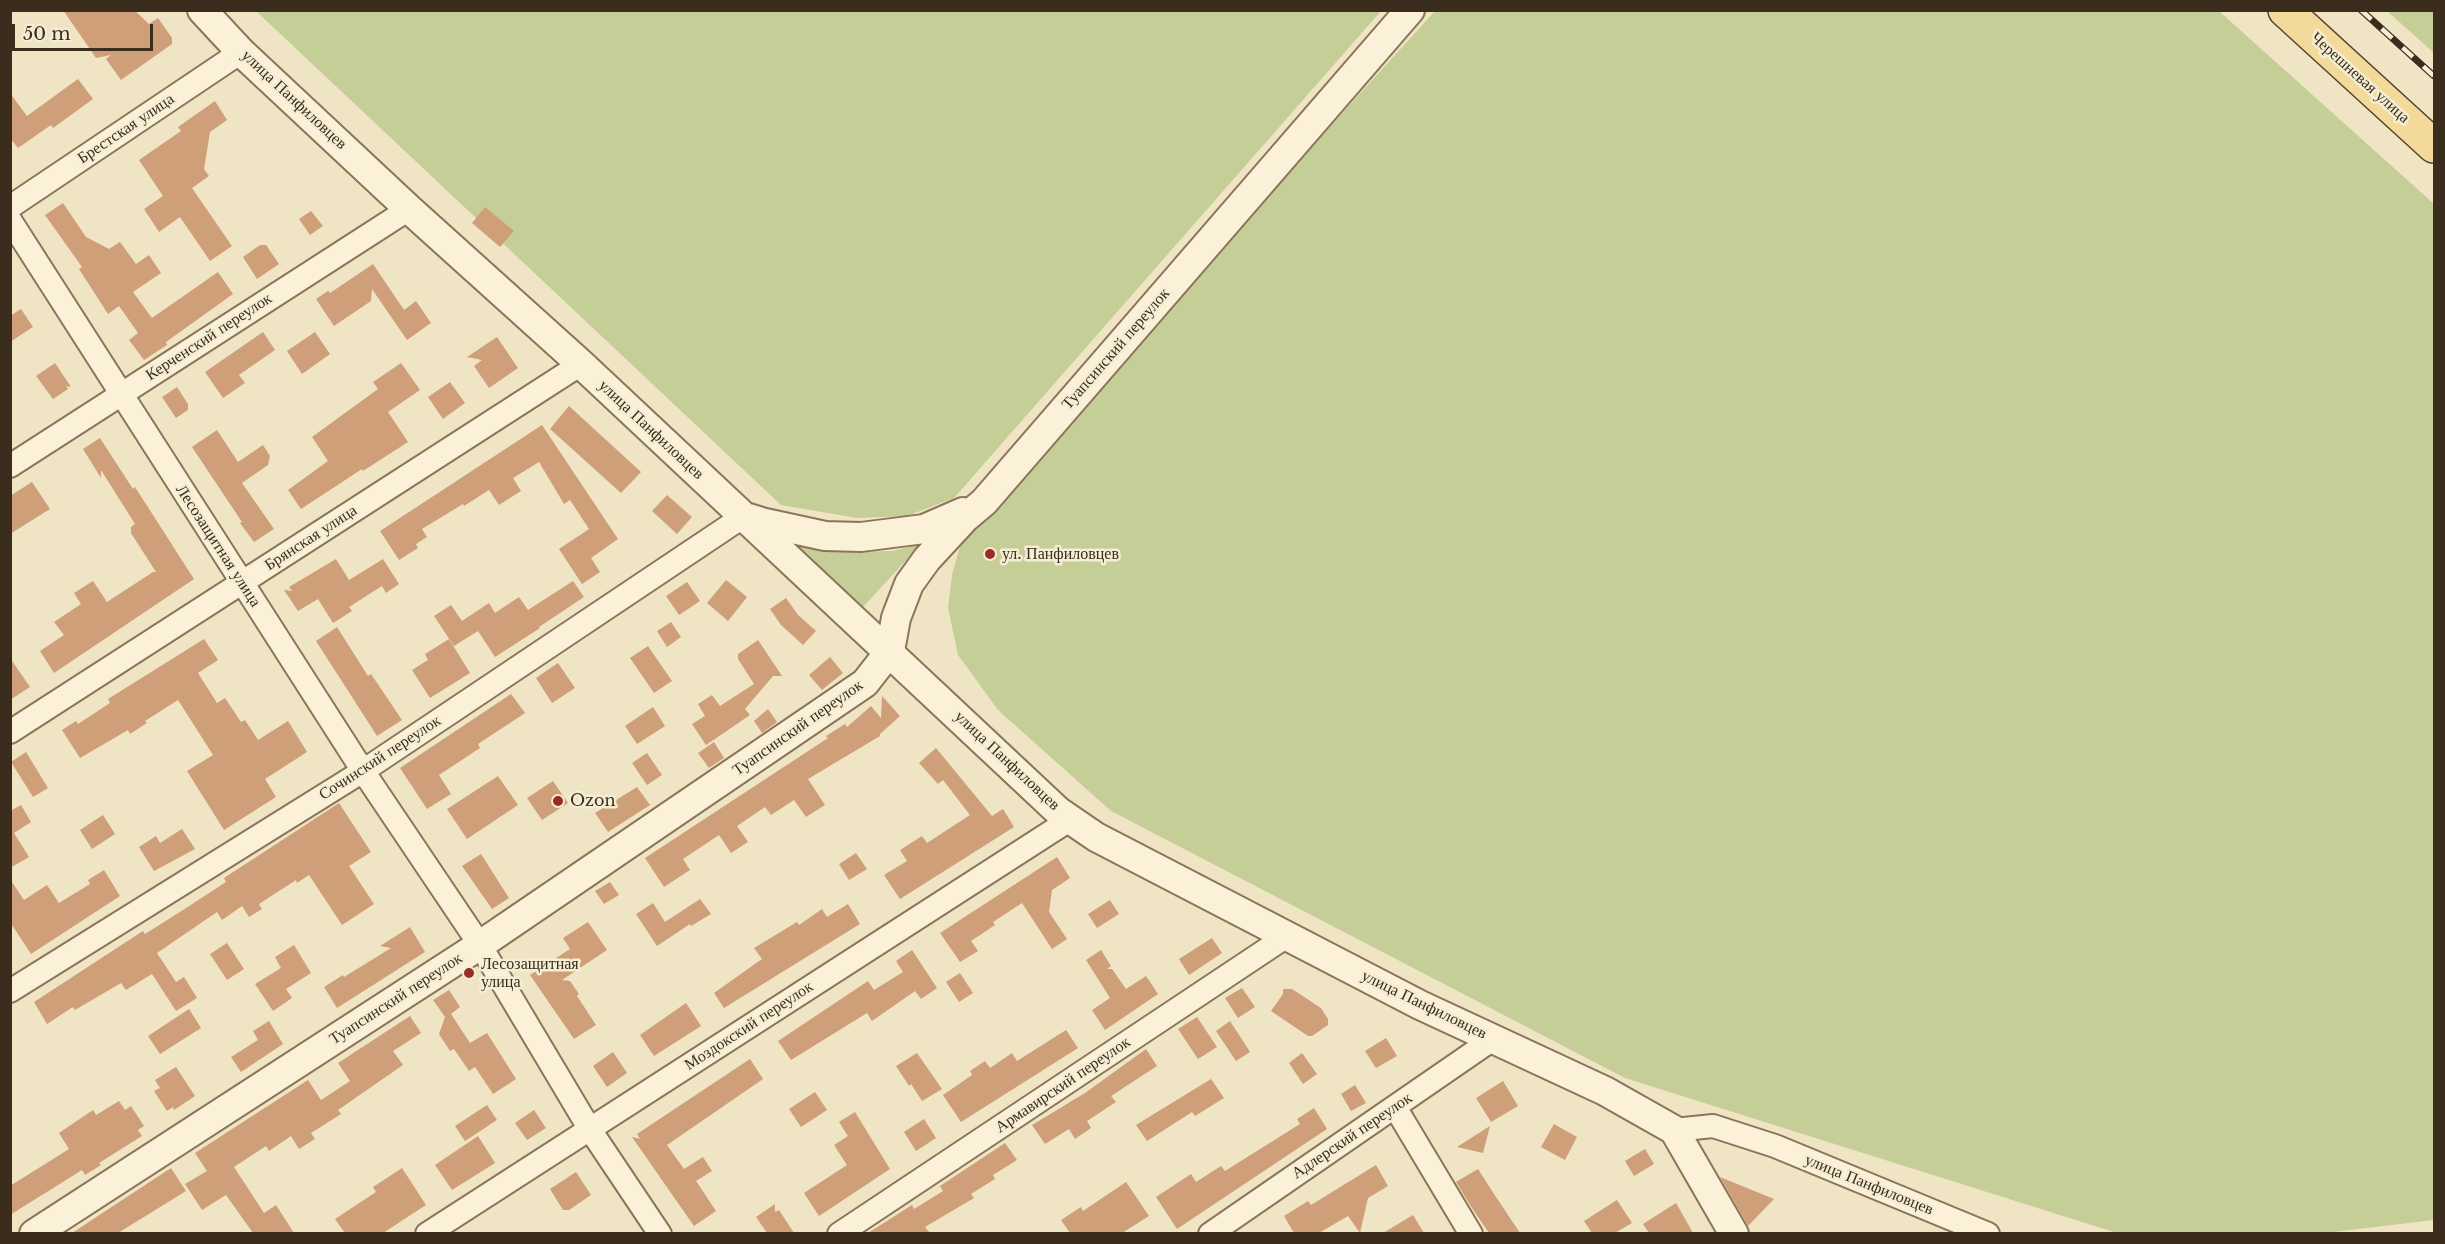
<!DOCTYPE html>
<html>
<head>
<meta charset="utf-8">
<style>
	body { margin:0 }
	#map { position:relative; width:2445px; height:1244px; overflow:hidden; background:#efe4c4; font-family:"Libre Baskerville",serif }
	canvas { display:block }
	.frame { position:absolute; inset:0; border:12px solid #3a2d1e; pointer-events:none }
	.scale { position:absolute; left:12px; top:24px; width:141px; height:27px; box-sizing:border-box; border:3px solid #3a2d1e; border-top:0; padding-left:8px; font-size:18px; line-height:21px; white-space:nowrap; color:#3a2d1e; -webkit-text-stroke:4px #f6eed4; paint-order:stroke }
</style>
</head>
<body>
<div id="map">
<canvas width="2445" height="1244"></canvas>
<div class="frame"></div>
<div class="scale">50 m</div>
</div>
<script>
const ctx = document.querySelector('canvas').getContext('2d');
ctx.lineJoin = 'round';
function fill(path, color) { ctx.fillStyle = color; ctx.fill(path, 'evenodd'); }
const shape = rows => new Path2D(rows.map(r => 'M' + r).join(''));
function stroke(path, color, width, dash) { ctx.strokeStyle = color; ctx.lineWidth = width; ctx.lineCap = dash ? 'butt' : 'round'; ctx.setLineDash(dash || []); ctx.stroke(path); }
function drawText(font, color, halo, rows, align = 'center') {
  ctx.font = font + ' "Libre Baskerville",serif'; ctx.lineWidth = 5; ctx.setLineDash([]); ctx.textBaseline = 'middle'; ctx.strokeStyle = halo; ctx.fillStyle = color; for (const [text, x, y, turn = 0] of rows) {
    ctx.save(); ctx.translate(x, y); ctx.rotate((+turn || 0) * Math.PI / 180); ctx.textAlign = isNaN(turn) ? turn : align; if (halo) ctx.strokeText(text, 0, 0); ctx.fillText(text, 0, 0); ctx.restore();
  }
}
const green = shape([
	[256,11,1381,11,954,498,907,516,857,518,781,505],
	[1435,11,2219,11,2434,204,2434,1220,2316,1234,2117,1233,1625,1078,1111,811,998,710,958,655,948,608,952,575,965,528],
	[2387,11,2434,11,2434,53],
	[793,543,852,552,892,551,921,544,863,607]
]);
const building = shape([
	[63,10,134,10,149,24,158,18,172,38,172,44,121,80,106,59,111,55,96,58],
	[78,79,93,99,53,128,51,125,18,148,10,138,10,93,27,116],
	[215,101,227,120,210,132,204,169,209,176,192,188,232,246,210,261,180,217,159,232,144,209,163,196,139,160,181,131,178,127],
	[63,203,86,237,109,249,120,242,136,264,149,255,161,273,133,292,152,318,218,272,233,294,166,342,167,345,144,360,129,340,138,333,119,306,108,314,79,269,82,267,45,215],
	[485,207,514,231,500,247,472,223],
	[311,211,323,226,310,235,299,219],
	[260,245,266,245,279,264,257,279,243,257],
	[373,264,404,310,416,301,431,323,407,340,372,289,371,301,334,326,316,299,328,291,330,293],
	[21,309,33,327,10,342,10,316],
	[263,332,275,350,239,375,245,383,223,398,205,372],
	[315,332,330,354,302,374,287,351],
	[497,337,518,368,489,388,474,366,482,360,467,357],
	[55,363,71,387,66,386,68,389,53,399,36,376],
	[401,363,420,390,388,412,408,442,363,471,362,469,301,509,288,490,328,461,312,437,378,389,373,382],
	[450,382,465,403,443,419,428,397],
	[177,387,188,404,188,410,176,418,162,397],
	[569,406,641,472,621,493,550,429],
	[542,425,618,539,591,558,600,572,582,584,559,549,589,529,570,500,564,504,539,462,513,478,521,491,499,505,489,490,464,506,463,504,422,529,427,537,416,544,418,548,399,560,380,531],
	[217,430,238,462,263,445,270,456,268,465,242,483,274,529,254,542,240,523,242,522,192,447],
	[100,438,133,489,135,487,194,579,54,673,40,651,64,635,54,622,81,604,74,593,93,581,107,602,153,572,156,572,131,533,131,527,135,524,101,470,101,478,83,449],
	[32,482,50,509,10,534,10,496],
	[667,495,692,517,677,534,652,511],
	[336,559,349,580,383,559,399,584,386,593,382,586,349,607,352,611,333,623,318,599,298,611,284,590,292,591,289,587],
	[726,580,747,597,728,621,707,603],
	[573,581,584,597,539,627,540,628,495,657,478,631,454,646,434,616,451,605,462,621,489,603,495,613,519,597,528,610],
	[687,582,700,601,679,615,666,596],
	[786,598,798,615,816,631,803,645,781,625,770,609],
	[671,622,681,637,667,647,657,631],
	[337,627,368,676,371,674,402,720,377,736,316,641],
	[204,639,218,660,198,673,217,703,225,698,241,722,245,720,258,740,288,721,307,752,265,779,276,797,224,830,187,771,213,755,178,700,145,721,147,723,130,734,128,730,80,758,62,730,76,721,78,724,110,703,108,699],
	[449,639,470,673,430,698,412,670,428,660,425,654],
	[758,640,782,676,773,676,745,709,750,715,706,745,692,724,705,716,698,704,712,695,720,706,754,684,738,659,738,654],
	[648,646,672,681,654,693,630,658],
	[830,657,843,673,822,690,809,675],
	[10,658,30,687,10,700],
	[558,663,575,688,552,703,536,678],
	[511,694,525,713,478,744,480,748,439,775,451,794,427,809,400,768],
	[882,696,900,716,880,734,880,736,808,779,825,805,806,817,794,800,771,815,765,807,737,826,748,842,731,853,719,835,683,859,690,870,664,887,645,858,828,738,826,736,845,724,847,727,871,706,881,718],
	[653,707,665,726,637,744,625,726],
	[768,709,777,722,762,733,754,721],
	[714,742,724,758,709,768,698,753],
	[936,748,992,816,1003,809,1014,827,900,899,884,875,907,861,900,850,922,836,927,843,970,815,943,780,938,784,919,763],
	[26,752,48,788,33,797,11,762],
	[647,753,662,775,647,785,632,763],
	[498,776,518,805,467,839,447,809],
	[553,781,568,803,542,820,527,798],
	[637,787,650,805,608,832,595,813],
	[339,803,371,852,349,866,374,904,342,925,309,875,297,883,296,880,259,904,262,909,249,917,242,906,222,920,217,912,157,953,176,982,184,977,197,998,176,1011,152,974,126,990,121,983,75,1010,73,1007,47,1024,34,1002,143,931,145,934,183,910,226,882,224,878],
	[21,805,31,822,14,833,29,857,10,868,10,811],
	[103,815,115,834,92,849,80,830],
	[182,829,195,849,154,871,139,847,156,836,160,843],
	[856,853,867,869,849,880,839,864],
	[481,854,509,898,492,909,462,866],
	[1057,857,1070,878,1052,890,1049,912,1067,939,1052,949,1022,903,993,922,995,925,971,941,978,951,960,962,940,933],
	[104,870,120,896,31,954,10,922,10,879,24,900,47,885,59,903,90,884,88,880],
	[610,882,619,895,604,904,595,891],
	[700,899,711,914,691,926,690,924,657,946,636,914,653,903,665,922],
	[1110,900,1119,914,1097,928,1088,914],
	[848,904,860,924,724,1008,714,993,762,959,754,948,797,922,799,925,822,909,827,917],
	[588,922,607,950,562,980,570,981,579,994,577,996,596,1025,574,1039,530,975,570,949,563,938],
	[410,927,425,952,337,1008,324,987,343,975,344,977,391,948,380,946],
	[1212,938,1222,953,1189,975,1179,959],
	[227,943,244,969,227,980,210,954],
	[294,945,311,973,286,989,292,998,273,1011,255,984,281,968,275,957],
	[912,950,937,988,921,999,915,991,872,1021,867,1013,791,1060,778,1041,868,981,874,990,903,972,896,961],
	[1101,950,1111,966,1107,969,1112,969,1126,989,1146,976,1158,994,1105,1030,1092,1010,1110,998,1086,960],
	[960,973,973,993,959,1002,946,982],
	[1242,988,1255,1007,1238,1018,1225,998],
	[1283,989,1292,989,1321,1008,1328,1019,1328,1025,1312,1036,1308,1036,1271,1011,1283,994],
	[449,990,460,1007,451,1014,470,1043,487,1033,516,1079,493,1094,475,1067,469,1071,454,1049,450,1051,439,1034,445,1017,433,1000],
	[686,1003,701,1026,654,1056,640,1035],
	[189,1009,201,1028,160,1054,148,1036],
	[410,1016,421,1033,393,1051,403,1065,338,1110,341,1114,311,1133,315,1139,299,1149,291,1136,269,1151,266,1146,234,1167,264,1213,276,1205,294,1233,253,1233,226,1195,202,1210,185,1184,207,1171,195,1153,308,1080,321,1100,350,1081,338,1063],
	[1197,1017,1217,1047,1198,1059,1178,1029],
	[269,1021,283,1044,241,1072,231,1057,258,1040,253,1031],
	[1230,1021,1250,1052,1236,1061,1216,1031],
	[1066,1030,1078,1048,961,1122,943,1095,972,1075,970,1071,985,1061,990,1068,1012,1053,1017,1061],
	[1386,1038,1397,1056,1376,1068,1365,1051],
	[1146,1049,1157,1066,1111,1096,1116,1102,1087,1121,1091,1128,1075,1139,1069,1129,1045,1144,1032,1125,1085,1093],
	[613,1052,627,1073,607,1087,593,1066],
	[917,1053,942,1089,922,1101,911,1084,909,1086,896,1066],
	[1302,1053,1317,1074,1303,1084,1289,1063],
	[750,1059,763,1079,667,1145,684,1169,703,1157,712,1171,696,1181,716,1211,694,1226,632,1137,640,1139,637,1134],
	[176,1067,195,1096,174,1110,173,1107,167,1111,154,1091,160,1088,155,1080],
	[1211,1079,1224,1098,1195,1116,1192,1112,1147,1141,1136,1125],
	[1503,1081,1518,1106,1491,1122,1476,1098],
	[1355,1085,1366,1103,1351,1111,1341,1094],
	[815,1092,827,1110,801,1127,789,1109],
	[119,1101,125,1110,131,1106,144,1126,138,1130,142,1136,99,1163,101,1165,85,1175,82,1170,10,1215,10,1186,69,1149,59,1133,93,1110,96,1115],
	[487,1105,497,1120,465,1141,455,1126],
	[1314,1108,1327,1129,1177,1229,1156,1197,1191,1174,1196,1182,1221,1166,1225,1171,1300,1124,1297,1119],
	[534,1110,546,1128,527,1140,515,1123],
	[855,1112,890,1169,819,1216,804,1193,847,1165,834,1145,848,1136,839,1122],
	[924,1119,936,1138,916,1151,904,1132],
	[1554,1124,1577,1137,1565,1160,1541,1147],
	[1490,1126,1483,1153,1457,1147],
	[478,1136,495,1163,452,1190,435,1165],
	[1005,1143,1017,1160,993,1175,995,1179,971,1194,974,1198,925,1227,930,1233,868,1233,912,1205,914,1209,943,1191,940,1186],
	[1645,1149,1654,1164,1634,1176,1625,1161],
	[1376,1165,1388,1186,1368,1198,1360,1233,1348,1216,1319,1233,1294,1233,1284,1216,1308,1201,1311,1205],
	[171,1168,186,1191,118,1233,72,1233],
	[402,1168,426,1205,383,1233,345,1233,335,1219,376,1192,373,1187],
	[1478,1169,1496,1197,1520,1233,1489,1233,1470,1205,1456,1182],
	[576,1172,591,1195,569,1210,563,1210,550,1189],
	[1720,1177,1774,1199,1748,1226],
	[1126,1182,1149,1216,1122,1233,1070,1233,1061,1220,1081,1207,1083,1211],
	[1617,1200,1632,1223,1615,1233,1592,1233,1584,1221],
	[1676,1203,1693,1233,1649,1233,1643,1224],
	[775,1204,775,1212,779,1210,794,1233,767,1233,756,1217],
	[1413,1215,1424,1233,1383,1233]
]);
const minor = shape([
	[10,207,241,52],
	[10,220,363,771,480,945,589,1128,660,1234],
	[10,466,409,209],
	[10,732,581,364],
	[10,991,363,771,744,516],
	[1395,1107,1471,1234],
	[1674,1130,1713,1126,1775,1146,1988,1234],
	[427,1234,1071,819],
	[839,1234,1287,936],
	[1210,1234,1493,1039]
]);
const tertiary = shape([
	[202,10,241,52,409,209,581,364,1058,811,1096,837,1420,1005,1605,1091,1674,1130,1734,1234],
	[749,518,765,523,825,536,861,537,924,529,963,512],
	[34,1234,480,945,865,683,890,651,896,618,909,584,927,559,965,518,984,502,1410,10]
]);
const primary = shape([
	[2285,10,2434,146]
]);
const rail = shape([
	[2361,10,2434,76]
]);
const markers = [
	[990,554,6,"#9b2b28"],
	[558,801,6,"#9b2b28"],
	[469,973,6,"#9b2b28"]
];
const streetNames = [
	["Черешневая улица",2360,78,42],
	["улица Панфиловцев",294,100,43],
	["Брестская улица",126,129,-34],
	["Керченский переулок",209,337,-33],
	["Туапсинский переулок",1116,349,-49],
	["улица Панфиловцев",651,430,43],
	["Брянская улица",311,538,-33],
	["Лесозащитная улица",218,546,57],
	["Туапсинский переулок",798,728,-35],
	["Сочинский переулок",380,758,-33],
	["улица Панфиловцев",1007,761,43],
	["Туапсинский переулок",396,999,-33],
	["улица Панфиловцев",1424,1005,26],
	["Моздокский переулок",749,1026,-33],
	["Армавирский переулок",1063,1085,-34],
	["Адлерский переулок",1352,1136,-34],
	["улица Панфиловцев",1869,1185,22]
];
const poiNames = [
	["ул. Панфиловцев",1002,554],
	["Ozon",570,801],
	["Лесозащитная",481,964],
	["улица",481,982]
];
fill(green, '#c6ce98');
fill(building, '#ce9f79');
stroke(minor, '#8b755a', 26);
stroke(tertiary, '#8b755a', 32);
stroke(primary, '#58432e', 36);
stroke(minor, '#faf1d8', 22);
stroke(tertiary, '#faf1d8', 28);
stroke(primary, '#f3da9b', 33);
stroke(rail, '#3a2d1e', 7);
stroke(rail, '#f6eed4', 4.5, [14]);
for (const [x, y, r, color] of markers) { const dot = new Path2D(); dot.arc(x, y, r, 0, 2 * Math.PI); ctx.fillStyle = color; ctx.fill(dot); stroke(dot, '#f6eed4', 2); }
drawText('16px', '#3a2d1e', '#f6eed4', streetNames);
drawText('16px', '#3a2d1e', '#f6eed4', poiNames, 'left');
</script>
</body>
</html>
